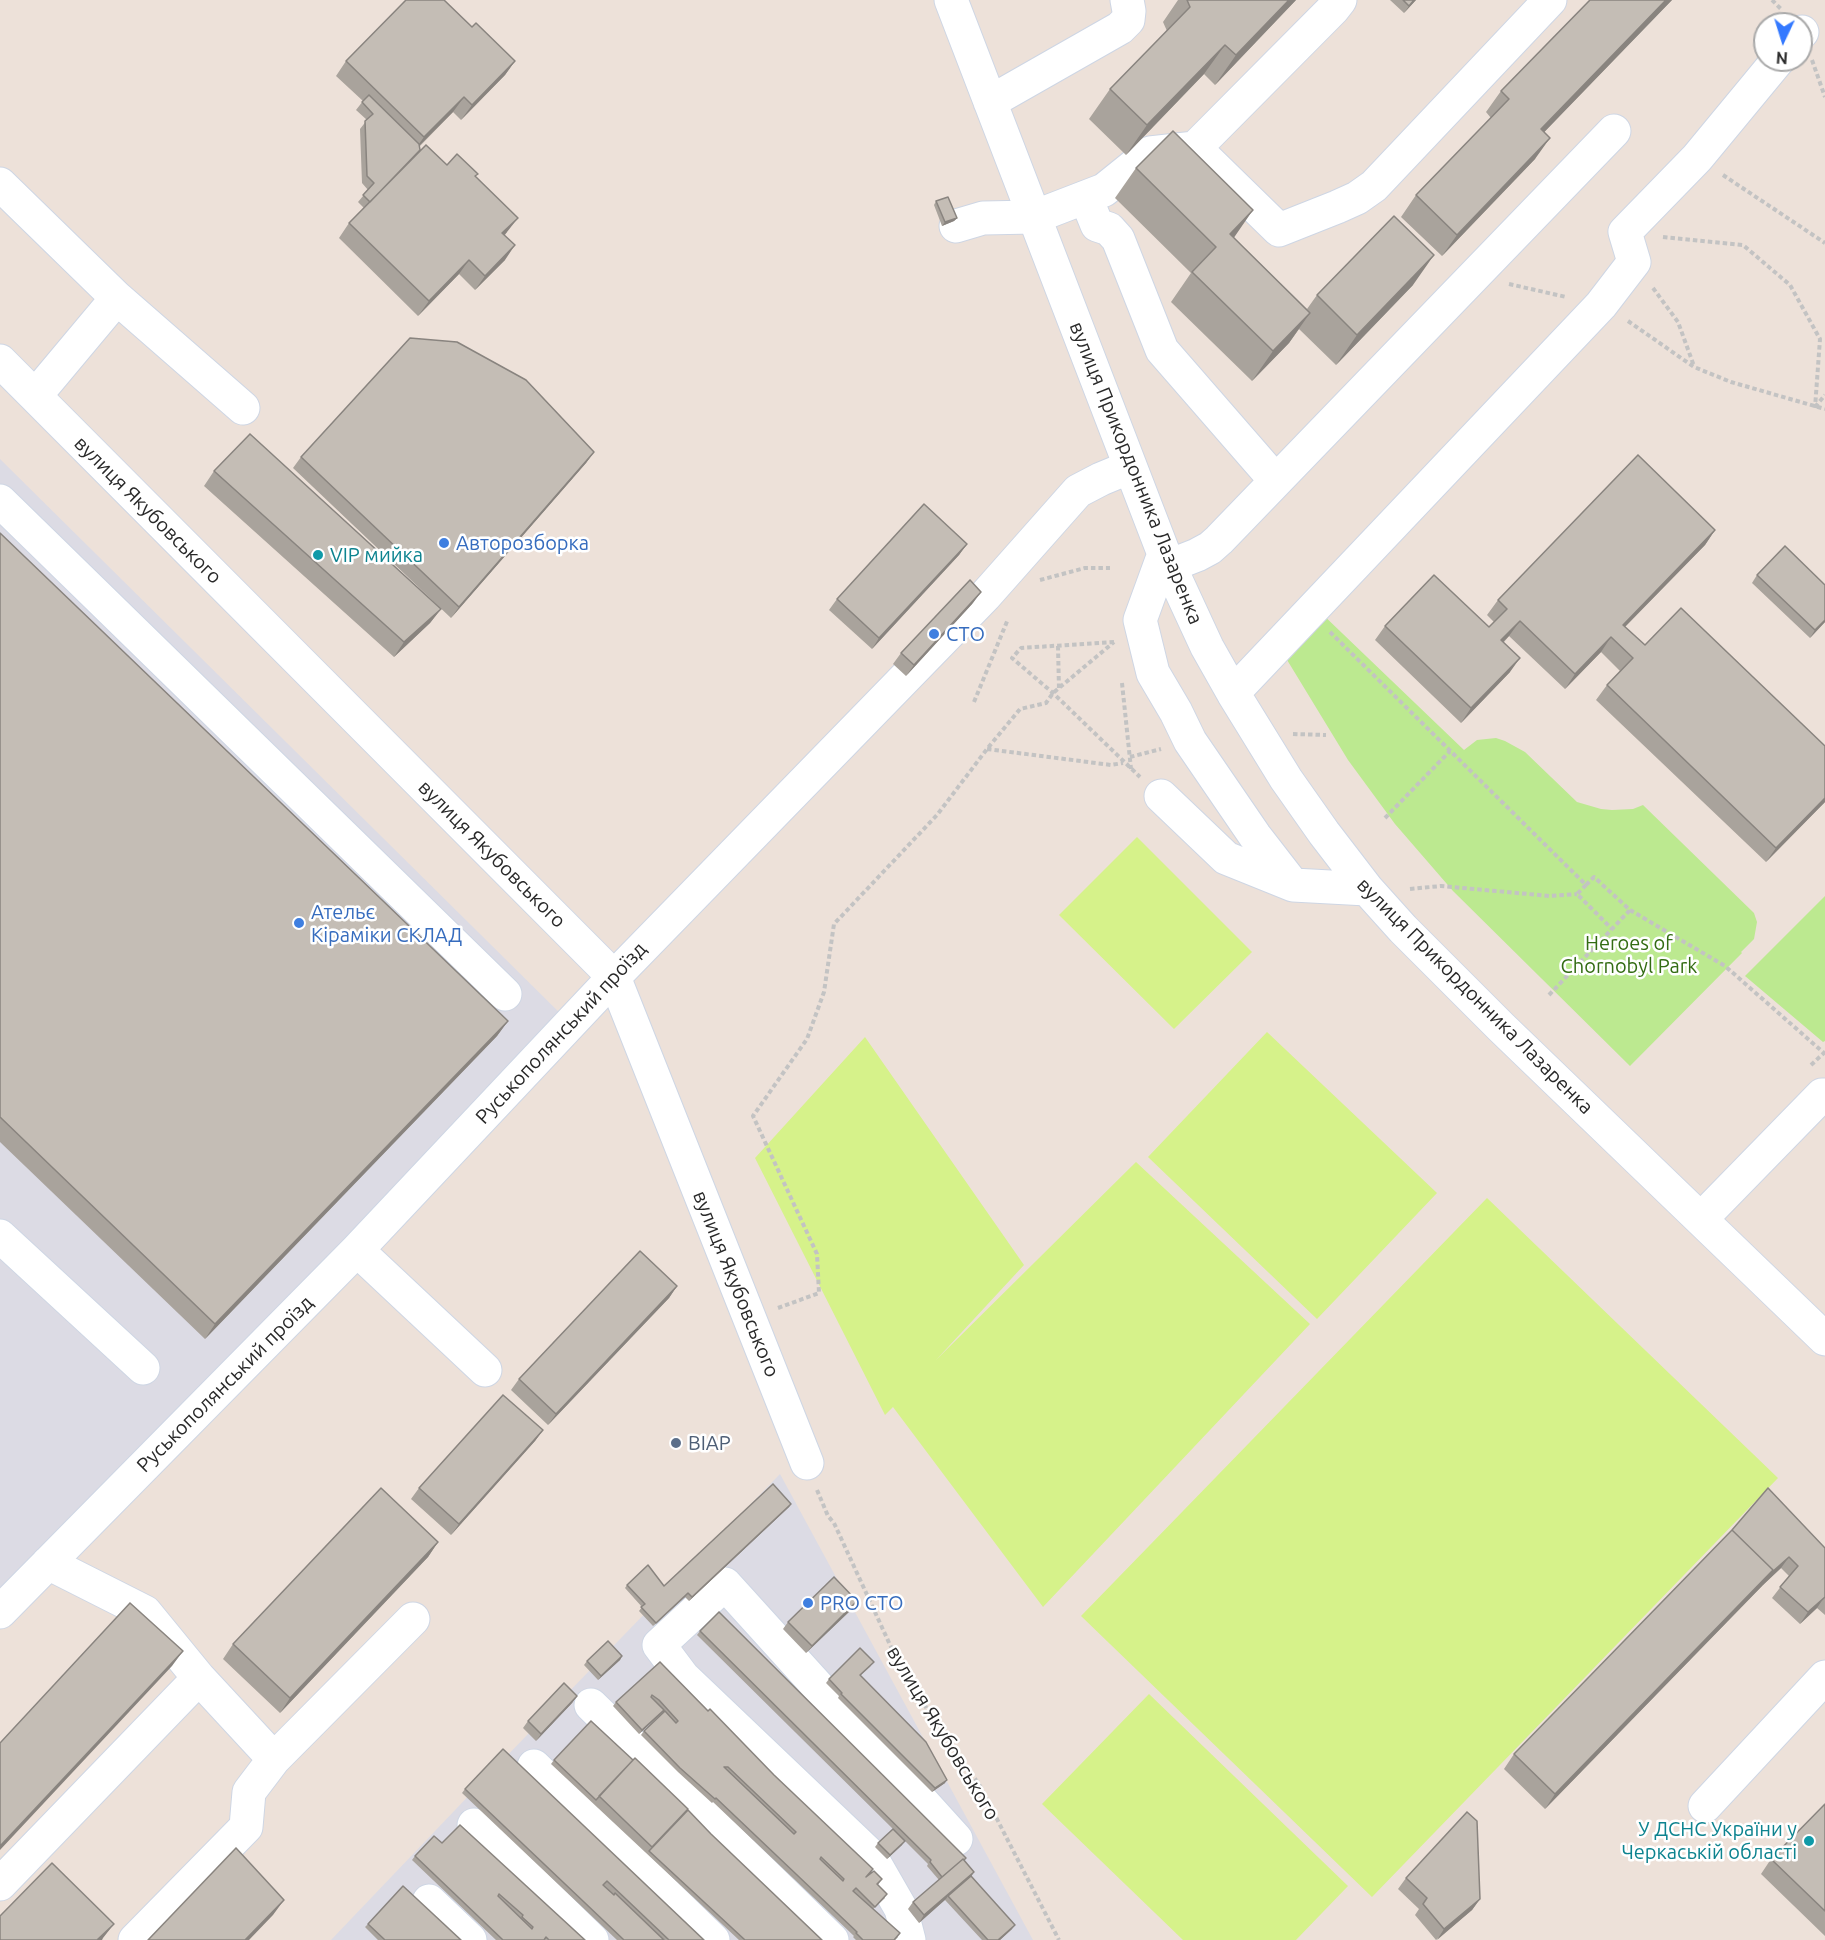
<!DOCTYPE html>
<html>
<head>
<meta charset="utf-8">
<style>
	body { margin:0 }
	#map { position:relative; width:1825px; height:1940px; overflow:hidden; background:#ede1d9; font-family:Ubuntu,sans-serif }
	canvas { display:block }
	.north { position:absolute; left:1753px; top:12px; width:60px; height:60px; box-sizing:border-box; background:#fff; border:2px solid #a9a9a9; border-radius:50%; rotate:184deg; font-size:16px; font-weight:700; line-height:24px; text-align:center; color:#292929 }
	.north::after { content:''; display:block; margin:auto; width:21px; height:27px; background:#3479ff; clip-path:polygon(50% 0,100% 100%,50% 72%,0 100%) }
</style>
</head>
<body>
<div id="map">
<canvas width="1825" height="1940"></canvas>
<div class="north">N</div>
</div>
<script>
const ctx = document.querySelector('canvas').getContext('2d');
ctx.lineJoin = 'round';
function fill(path, color) { ctx.fillStyle = color; ctx.fill(path, 'evenodd'); }
const shape = rows => new Path2D(rows.map(r => 'M' + r).join(''));
function stroke(path, color, width, dash) { ctx.strokeStyle = color; ctx.lineWidth = width; ctx.lineCap = dash ? 'butt' : 'round'; ctx.setLineDash(dash || []); ctx.stroke(path); }
function drawText(font, color, halo, rows, align = 'center') {
  ctx.font = font + ' Ubuntu,sans-serif'; ctx.lineWidth = 5; ctx.setLineDash([]); ctx.textBaseline = 'middle'; ctx.strokeStyle = halo; ctx.fillStyle = color; for (const [text, x, y, turn = 0] of rows) {
    ctx.save(); ctx.translate(x, y); ctx.rotate((+turn || 0) * Math.PI / 180); ctx.textAlign = isNaN(turn) ? turn : align; if (halo) ctx.strokeText(text, 0, 0); ctx.fillText(text, 0, 0); ctx.restore();
  }
}
const industrial = shape([
	[0,459,573,1026,0,1599],
	[780,1474,1033,1940,331,1940,498,1765]
]);
const green = shape([
	[1318,610,1464,750,1477,740,1496,738,1505,741,1525,752,1577,802,1601,809,1612,810,1633,809,1643,805,1754,913,1757,922,1754,939,1741,952,1742,953,1630,1066,1453,891,1395,824,1348,760,1281,650],
	[1825,896,1825,1041,1823,1042,1745,976]
]);
const pitch = shape([
	[1137,837,1252,952,1174,1029,1059,915],
	[1267,1032,1437,1193,1317,1319,1148,1157],
	[865,1037,1024,1265,936,1360,1136,1162,1310,1324,1043,1607,893,1407,885,1415,755,1158],
	[1487,1198,1778,1478,1372,1897,1081,1616],
	[1149,1694,1348,1886,1296,1940,1183,1940,1042,1804]
]);
const path = shape([
	[1772,0,1782,10],
	[1812,60,1825,97],
	[1723,175,1825,243],
	[1663,237,1743,245,1790,285,1820,339,1815,408],
	[1509,284,1566,297],
	[1653,288,1678,322,1694,366],
	[1628,321,1694,367,1731,382,1825,409],
	[1815,407,1825,395],
	[1040,580,1085,568,1110,568],
	[1330,632,1586,885,1594,877,1630,910,1725,966,1824,1053],
	[1114,642,1021,648,1012,658,1053,693,1140,777],
	[1058,646,1059,689],
	[1122,683,1131,769],
	[974,702,1008,619],
	[1293,734,1326,735],
	[987,749,1111,765,1123,763],
	[1130,757,1161,749],
	[1385,818,1450,751],
	[1586,885,1577,894,1612,929],
	[1410,889,1441,886,1550,896,1577,894],
	[1549,995,1630,910],
	[1811,1065,1825,1052],
	[778,1308,819,1293,817,1254,753,1116,807,1039,824,992,834,924,937,815,987,749,1020,709,1046,703,1053,693,1114,642],
	[817,1490,828,1516,834,1523,891,1647,927,1709,980,1786,1059,1940]
]);
const minor = shape([
	[951,0,1164,554,1207,647,1233,693,1286,779,1324,833,1367,889,1403,929,1501,1027,1825,1339],
	[1801,33,1802,32],
	[990,102,1120,28,1128,20,1129,11,1127,0],
	[1195,148,1279,230,1337,207,1357,198,1374,186,1550,0],
	[0,184,117,298,35,396],
	[1086,198,1097,225,1109,229,1118,239,1162,350,1276,481],
	[956,226,983,218,1034,217,1104,190,1150,153,1195,148,1333,9,1340,0],
	[117,298,243,408],
	[0,361,614,977,807,1463],
	[0,501,505,994],
	[1164,554,1140,620,1153,673,1176,712,1190,741,1255,836,1293,885],
	[1169,566,1197,555,1210,548,1219,540,1614,131],
	[1233,693,1601,305,1634,262,1625,232,1697,158,1778,60],
	[1161,796,1226,858,1293,885,1367,889],
	[1701,1219,1822,1095,1825,1095],
	[0,1236,143,1368],
	[357,1250,485,1370],
	[48,1563,145,1612,199,1678,274,1759,413,1619],
	[0,1612,357,1250,614,977,985,596,1078,491,1101,479,1130,467],
	[591,1705,832,1940],
	[534,1766,713,1940],
	[1705,1806,1825,1677],
	[474,1825,592,1940],
	[0,1884,199,1678],
	[429,1901,470,1940],
	[135,1940,246,1827,249,1792,274,1759],
	[909,1940,901,1909,870,1855,683,1677,659,1645,725,1584,956,1839]
]);
const wall = shape([
	[1178,0,1296,0,1215,85,1204,74,1126,155,1089,119,1110,89,1167,31,1163,22],
	[1390,0,1416,0,1404,13],
	[1590,0,1672,0,1544,132,1535,159,1442,256,1401,217,1416,195,1491,118,1486,112,1501,91],
	[472,27,515,61,505,75,461,120,453,112,420,146,420,150,447,165,476,177,507,232,505,235,505,260,475,290,459,274,418,316,339,238,349,223,364,208,358,202,368,190,362,183,360,129,367,120,356,110,363,101,336,76,346,61],
	[1136,168,1234,238,1307,309,1317,295,1413,285,1336,365,1299,329,1289,343,1252,381,1171,302,1191,273,1115,198],
	[936,201,957,218,954,221,942,226,934,205],
	[594,452,586,463,451,618,293,468,301,457],
	[214,471,441,609,430,623,394,657,204,486],
	[1715,530,1705,545,1625,627,1645,645,1825,802,1766,862,1596,700,1607,685,1620,671,1601,652,1565,689,1509,636,1504,642,1510,672,1461,723,1375,640,1385,626,1489,627,1494,622,1487,615,1498,600],
	[0,533,508,1021,497,1036,205,1339,0,1142],
	[967,544,959,555,872,649,829,610,837,599],
	[1757,575,1825,585,1825,622,1810,638,1752,583],
	[973,603,906,676,893,664,901,653],
	[677,1286,669,1298,548,1425,511,1390,519,1379],
	[543,1430,535,1441,451,1535,411,1499,419,1488],
	[791,1504,789,1507,689,1601,685,1597,653,1626,639,1611,642,1607,625,1588,627,1585,664,1586],
	[1732,1530,1825,1548,1825,1615,1817,1608,1800,1624,1772,1598,1789,1576,1781,1568,1763,1585,1545,1809,1504,1769,1514,1754],
	[438,1542,428,1557,280,1713,223,1659,233,1644],
	[852,1609,806,1653,783,1629,788,1622],
	[700,1631,964,1860,974,1872,971,1876,1012,1929,1000,1940,982,1940,945,1900,946,1899,919,1923,908,1909,913,1902,939,1880,927,1866,928,1864,901,1837,902,1845,887,1859,875,1847,878,1843,893,1829,697,1635],
	[622,1656,620,1660,598,1680,584,1665,587,1661],
	[660,1662,870,1874,882,1879,878,1885,885,1898,873,1909,898,1937,895,1940,856,1940,853,1937,854,1936,713,1802,712,1803,678,1772,641,1735,644,1731,664,1712,663,1711,639,1734,613,1706,616,1702],
	[871,1666,860,1676,945,1783,932,1792,838,1698,839,1696,826,1683,829,1679],
	[577,1696,572,1703,536,1741,523,1728,528,1721],
	[554,1760,685,1813,711,1834,822,1940,739,1940,551,1764],
	[465,1789,704,1940,617,1940,462,1793],
	[1825,1804,1825,1936,1761,1874,1771,1859],
	[442,1843,585,1940,496,1940,412,1860,415,1856],
	[1406,1878,1480,1899,1472,1910,1436,1940,1415,1915,1419,1909,1398,1889],
	[368,1924,461,1940,378,1940,365,1927]
]);
const shadedWall = shape([
	[1289,0,1296,0,1215,85,1236,55],
	[1414,0,1416,0,1404,13,1409,6],
	[1666,0,1672,0,1526,151,1541,129],
	[1225,45,1204,74,1126,155,1147,125],
	[515,61,505,75,461,120,472,105],
	[464,97,453,112,414,151,424,137],
	[1550,138,1535,159,1442,256,1457,235],
	[1253,210,1233,239,1230,234],
	[518,218,507,232,492,248,502,233],
	[957,218,954,221,942,226,945,222],
	[515,245,505,260,475,290,485,276],
	[1434,255,1413,285,1336,365,1357,335],
	[469,260,459,274,418,316,429,301],
	[1310,313,1289,343,1252,381,1273,351],
	[594,452,586,463,451,618,459,607],
	[1715,530,1705,545,1613,639,1623,625],
	[967,544,959,555,872,649,879,638],
	[981,592,973,603,906,676,914,665],
	[441,609,430,623,394,657,404,642],
	[1825,620,1825,622,1810,638,1815,630],
	[1520,621,1509,636,1491,654,1501,640],
	[1611,637,1601,652,1565,689,1575,674],
	[1520,658,1510,672,1461,723,1471,708],
	[1825,798,1825,802,1766,862,1776,848],
	[508,1021,497,1036,205,1339,215,1324],
	[677,1286,669,1298,548,1425,556,1414],
	[543,1430,535,1441,451,1535,459,1524],
	[791,1504,789,1507,689,1601,692,1597],
	[438,1542,428,1557,280,1713,290,1698],
	[1789,1557,1781,1568,1763,1585,1545,1809,1555,1794,1773,1570],
	[688,1593,685,1597,653,1626,656,1623],
	[1825,1596,1817,1608,1800,1624,1808,1612],
	[857,1601,852,1609,806,1653,812,1646],
	[183,1651,172,1666,0,1850,0,1846],
	[622,1656,620,1660,598,1680,601,1676],
	[577,1696,572,1703,536,1741,541,1734],
	[664,1710,661,1714,639,1734,642,1730],
	[947,1780,945,1783,932,1792,935,1788],
	[905,1841,902,1845,887,1859,890,1855],
	[974,1872,969,1880,948,1896,946,1899,919,1923,924,1915],
	[1480,1899,1472,1910,1437,1940,1444,1929],
	[284,1900,273,1915,249,1940,245,1940],
	[114,1924,103,1938,102,1940,97,1940],
	[1015,1925,1012,1929,1000,1940,998,1940]
]);
const building = shape([
	[406,0,444,0,472,27,476,23,515,61,472,105,464,97,424,137,346,61,406,0],
	[1187,0,1289,0,1236,55,1225,45,1147,125,1110,89,1190,7,1187,0],
	[1403,0,1414,0,1409,6,1403,0],
	[1590,0,1666,0,1541,129,1550,138,1457,235,1416,195,1509,99,1501,91,1590,0],
	[369,95,419,144,420,150,370,202,363,195,374,183,367,176,365,121,373,114,362,102,369,95],
	[1173,131,1253,210,1230,234,1310,313,1273,351,1192,272,1216,247,1136,168,1173,131],
	[426,145,447,165,457,154,478,174,475,176,518,218,502,233,515,245,485,276,469,260,429,301,349,223,426,145],
	[948,197,957,218,945,222,936,201,948,197],
	[1394,216,1434,255,1357,335,1317,295,1394,216],
	[410,338,457,342,526,380,594,452,459,607,301,457,410,338],
	[250,434,441,609,404,642,214,471,250,434],
	[1638,455,1715,530,1623,625,1645,645,1681,608,1825,746,1825,798,1776,848,1607,685,1633,658,1611,637,1575,674,1520,621,1501,640,1520,658,1471,708,1385,626,1434,575,1489,627,1507,609,1498,600,1638,455],
	[924,504,967,544,879,638,837,599,924,504],
	[0,533,508,1021,215,1324,0,1117,0,533],
	[1785,546,1825,585,1825,620,1815,630,1757,575,1785,546],
	[970,580,981,592,914,665,901,653,970,580],
	[640,1251,677,1286,556,1414,519,1379,640,1251],
	[503,1395,543,1430,459,1524,419,1488,503,1395],
	[773,1484,791,1504,692,1597,688,1593,656,1623,641,1607,645,1604,627,1585,648,1565,664,1586,773,1484],
	[381,1488,438,1542,290,1698,233,1644,381,1488],
	[1768,1488,1825,1548,1825,1597,1808,1612,1780,1587,1798,1566,1789,1557,1771,1573,1773,1570,1732,1530,1768,1488],
	[1732,1530,1773,1570,1555,1794,1514,1754,1732,1530],
	[834,1577,857,1601,812,1646,788,1622,834,1577],
	[130,1603,183,1651,0,1846,0,1743,130,1603],
	[719,1612,966,1858,964,1860,963,1859,942,1877,930,1862,931,1860,700,1631,719,1612],
	[608,1641,622,1656,601,1676,587,1661,608,1641],
	[860,1648,874,1662,860,1675,926,1742,947,1780,935,1788,841,1694,842,1693,829,1679,860,1648],
	[660,1662,708,1711,710,1709,774,1775,873,1869,866,1877,874,1871,882,1879,877,1884,887,1894,875,1907,856,1888,853,1891,900,1933,894,1940,863,1940,856,1933,857,1932,716,1798,715,1799,680,1768,644,1731,665,1711,676,1723,678,1721,659,1700,652,1695,651,1697,664,1710,642,1730,616,1702,660,1662],
	[724,1767,728,1767,796,1832,794,1834,724,1767],
	[821,1857,844,1879,843,1881,820,1859,821,1857],
	[564,1683,577,1696,541,1734,528,1721,564,1683],
	[591,1721,633,1760,596,1800,554,1760,591,1721],
	[503,1749,704,1940,669,1940,607,1881,603,1885,614,1895,615,1893,664,1940,624,1940,465,1789,503,1749],
	[635,1758,688,1809,652,1847,599,1796,635,1758],
	[1825,1804,1825,1911,1771,1859,1825,1804],
	[688,1810,711,1834,822,1940,745,1940,649,1851,688,1810],
	[1467,1812,1477,1821,1480,1899,1444,1929,1423,1904,1427,1898,1406,1878,1467,1812],
	[460,1825,585,1940,549,1940,546,1937,544,1940,503,1940,415,1856,434,1836,442,1843,460,1825],
	[499,1894,523,1915,522,1917,533,1927,532,1929,498,1896,499,1894],
	[893,1829,905,1841,890,1855,878,1843,893,1829],
	[236,1848,284,1900,245,1940,148,1940,236,1848],
	[963,1859,974,1872,924,1915,913,1902,963,1859],
	[52,1863,114,1924,97,1940,0,1940,0,1916,52,1863],
	[971,1876,1015,1925,998,1940,988,1940,948,1896,971,1876],
	[403,1886,461,1940,385,1940,368,1924,403,1886]
]);
const markers = [
	[444,543,6,"#3f7fe0"],
	[318,555,6,"#0f9aa8"],
	[934,634,6,"#3f7fe0"],
	[299,923,6,"#3f7fe0"],
	[676,1443,6,"#5c6f8a"],
	[808,1603,6,"#3f7fe0"],
	[1809,1841,6,"#0f9aa8"]
];
const streetNames = [
	["вулиця Прикордонника Лазаренка",1136,473,68],
	["вулиця Якубовського",148,510,45],
	["вулиця Якубовського",492,854,45],
	["вулиця Прикордонника Лазаренка",1475,996,45],
	["Руськополянський проїзд",561,1033,-47],
	["вулиця Якубовського",736,1284,68],
	["Руськополянський проїзд",225,1384,-45],
	["вулиця Якубовського",943,1733,59]
];
const shopNames = [
	["Авторозборка",456,543],
	["СТО",946,634],
	["Ательє",311,912],
	["Кіраміки СКЛАД",311,935],
	["PRO СТО",820,1603]
];
const cultureNames = [
	["VIP мийка",330,555],
	["У ДСНС України у",1797,1829,"right"],
	["Черкаській області",1797,1852,"right"]
];
const parkNames = [
	["Heroes of",1629,943],
	["Chornobyl Park",1629,966]
];
const serviceNames = [
	["ВІАР",688,1443]
];
fill(industrial, '#dcdbe4');
fill(green, '#bce990');
fill(pitch, '#d6f28a');
stroke(minor, '#ced6e4', 35);
stroke(path, '#c3c3c3', 4, [4.5, 3]);
stroke(minor, '#fff', 33);
fill(wall, '#a9a39c');
fill(shadedWall, '#89847f');
fill(building, '#c4bdb5');
stroke(building, '#89847f', 1.5);
for (const [x, y, r, color] of markers) { const dot = new Path2D(); dot.arc(x, y, r, 0, 2 * Math.PI); ctx.fillStyle = color; ctx.fill(dot); stroke(dot, '#fff', 2); }
drawText('20px', '#292929', '#fff', streetNames);
drawText('20px', '#366cbe', '#fff', shopNames, 'left');
drawText('20px', '#0d838f', '#fff', cultureNames, 'left');
drawText('20px', '#336c13', '#fff', parkNames);
drawText('20px', '#4e5e75', '#fff', serviceNames, 'left');
</script>
</body>
</html>
